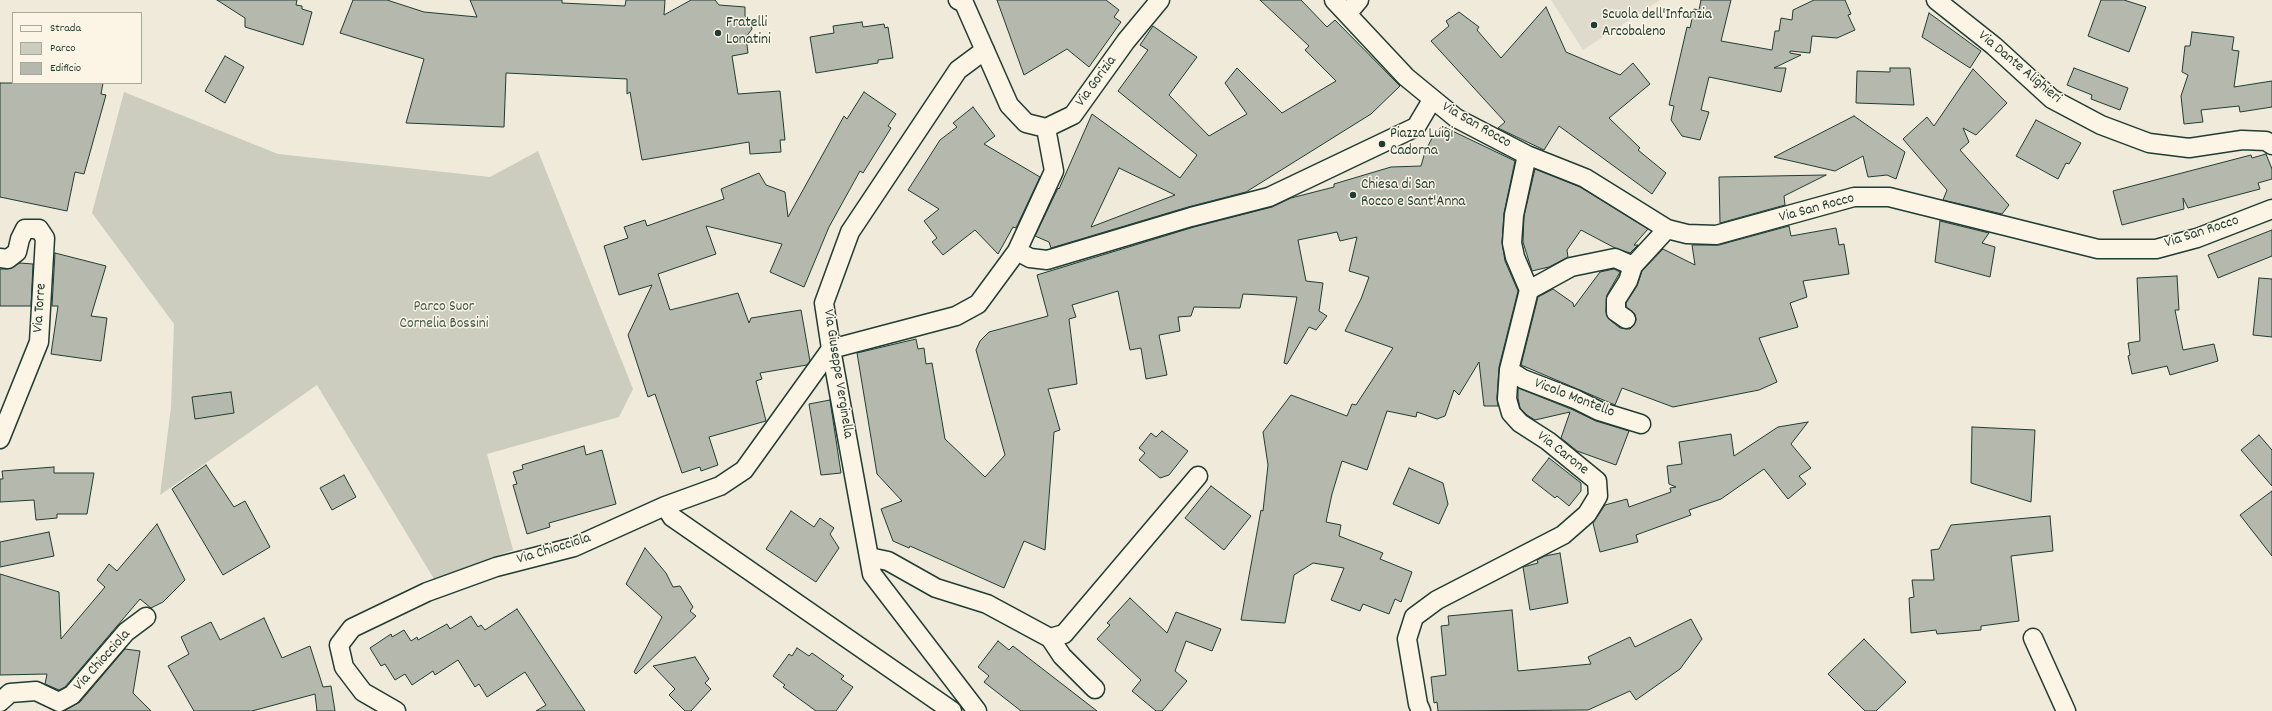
<!DOCTYPE html>
<html>
<head>
<meta charset="utf-8">
<style>
	body { margin:0 }
	#map { position:relative; width:2272px; height:711px; overflow:hidden; background:#efeada; font-family:Dekko,sans-serif }
	canvas { display:block }
	.legend { position:absolute; left:12px; top:12px; width:130px; height:72px; box-sizing:border-box; background:#fcf5e5; border:1px solid #a4ab9e; margin:0; padding:5px 7px; list-style:none; font-size:12px; color:#1f3d34 }
	.legend li { display:flex; align-items:center; gap:8px; height:20px }
	.legend b { width:20px; border:1px solid #a4ab9e }
</style>
</head>
<body>
<div id="map">
<canvas width="2272" height="711"></canvas>
<ul class="legend">
<li><b style="height:5px;background:#fcf5e5"></b>Strada</li>
<li><b style="height:11px;background:#cccdbf"></b>Parco</li>
<li><b style="height:11px;background:#b5b9ad"></b>Edificio</li>
</ul>
</div>
<script>
const ctx = document.querySelector('canvas').getContext('2d');
ctx.lineJoin = 'round';
function fill(path, color) { ctx.fillStyle = color; ctx.fill(path, 'evenodd'); }
const shape = rows => new Path2D(rows.map(r => 'M' + r).join(''));
function stroke(path, color, width, dash) { ctx.strokeStyle = color; ctx.lineWidth = width; ctx.lineCap = dash ? 'butt' : 'round'; ctx.setLineDash(dash || []); ctx.stroke(path); }
function drawText(font, color, halo, rows, align = 'center') {
  ctx.font = font + ' Dekko,sans-serif'; ctx.lineWidth = 3; ctx.setLineDash([]); ctx.textBaseline = 'middle'; ctx.strokeStyle = halo; ctx.fillStyle = color; for (const [text, x, y, turn = 0] of rows) {
    ctx.save(); ctx.translate(x, y); ctx.rotate((+turn || 0) * Math.PI / 180); ctx.textAlign = isNaN(turn) ? turn : align; if (halo) ctx.strokeText(text, 0, 0); ctx.fillText(text, 0, 0); ctx.restore();
  }
}
const built = shape([
	[1551,0,1660,0,1583,50]
]);
const green = shape([
	[124,92,278,154,490,177,538,151,633,389,619,417,487,454,513,550,434,579,317,385,160,495,171,407,174,324,92,213]
]);
const building = shape([
	[217,0,297,0,296,5,302,6,302,9,312,12,303,45,245,27,245,18,217,0],
	[353,0,387,0,424,12,477,17,470,0,562,0,562,3,625,6,626,0,665,0,664,15,691,0,715,0,719,5,745,7,745,16,750,20,752,29,746,37,748,53,732,56,738,94,780,91,785,140,780,140,781,152,750,154,749,142,642,160,630,92,627,94,627,79,506,73,504,127,406,123,424,59,340,33,353,0],
	[997,0,1106,0,1119,10,1114,17,1121,22,1089,67,1067,49,1024,75,997,0],
	[1260,0,1301,0,1327,27,1335,20,1400,86,1371,114,1246,192,1188,207,1051,248,1049,242,1035,236,1058,188,1059,189,1092,114,1180,178,1197,155,1118,91,1148,50,1140,45,1153,26,1197,57,1169,95,1209,136,1247,114,1225,83,1237,68,1282,113,1336,81,1305,50,1309,46,1260,0],
	[1119,168,1175,195,1091,227,1119,168],
	[1701,0,1731,0,1721,41,1772,50,1775,31,1779,31,1781,18,1792,20,1793,10,1814,0,1845,0,1851,14,1848,15,1855,30,1837,38,1812,36,1810,53,1790,51,1790,53,1801,55,1774,68,1786,68,1781,92,1709,77,1701,110,1709,112,1700,140,1682,136,1671,120,1674,106,1669,105,1687,27,1690,28,1694,9,1699,10,1701,0],
	[2101,0,2124,0,2146,7,2129,52,2088,36,2101,0],
	[1546,7,1566,52,1620,75,1633,63,1650,84,1609,118,1640,148,1638,150,1666,173,1652,194,1559,126,1544,150,1498,128,1505,122,1431,41,1449,26,1446,21,1459,12,1479,27,1477,30,1501,58,1546,7],
	[1929,13,1981,51,1970,68,1922,37,1929,13],
	[862,22,863,27,884,24,885,28,888,27,893,58,878,60,878,63,816,73,810,37,834,33,833,26,862,22],
	[2192,32,2234,37,2232,50,2239,51,2234,87,2272,81,2272,107,2240,112,2239,106,2201,110,2203,122,2184,124,2181,96,2188,75,2182,72,2185,46,2190,46,2192,32],
	[225,56,244,67,225,103,205,91,225,56],
	[1890,68,1910,68,1914,105,1856,103,1857,71,1890,72,1890,68],
	[2074,68,2128,88,2120,110,2091,99,2092,95,2067,85,2074,68],
	[1973,69,2007,103,1976,135,1963,128,1969,142,1960,150,2009,205,2002,214,1943,200,1947,190,1903,139,1927,117,1934,126,1973,69],
	[0,83,103,83,101,94,106,95,84,174,75,172,67,211,0,197,0,83],
	[864,92,896,114,888,126,891,128,863,173,860,171,829,227,804,287,770,272,782,244,706,226,716,254,658,274,670,310,738,293,749,323,751,318,801,310,810,361,807,365,760,373,762,379,756,381,766,421,709,437,718,465,701,471,700,467,682,473,655,394,648,397,628,335,652,285,619,295,604,246,628,238,624,227,645,220,647,226,724,199,721,189,759,173,766,185,785,192,788,217,844,116,847,119,864,92],
	[973,107,995,136,984,144,1040,177,1016,228,1013,227,998,254,975,230,943,255,932,242,937,238,924,221,939,209,908,190,940,140,957,127,953,123,973,107],
	[1854,116,1905,152,1896,179,1887,175,1868,177,1863,156,1835,171,1774,157,1854,116],
	[2036,120,2081,143,2069,164,2066,163,2058,179,2016,156,2036,120],
	[1442,126,1515,161,1504,213,1502,242,1505,261,1518,291,1499,367,1497,398,1498,406,1484,406,1479,362,1459,395,1454,390,1445,416,1437,419,1417,412,1416,417,1387,411,1367,470,1342,461,1332,494,1326,522,1341,525,1339,536,1383,553,1380,559,1412,572,1401,602,1395,599,1389,614,1363,604,1360,611,1331,600,1344,568,1313,563,1294,575,1285,623,1241,620,1261,510,1263,511,1268,465,1263,432,1291,395,1347,416,1352,404,1356,405,1393,348,1345,331,1361,299,1369,277,1349,271,1357,237,1340,241,1337,232,1298,240,1306,281,1323,283,1319,311,1327,316,1316,330,1309,327,1287,364,1284,363,1297,297,1243,294,1240,308,1194,307,1191,316,1178,317,1180,331,1159,335,1167,375,1146,379,1141,348,1130,350,1118,291,1072,305,1076,317,1069,319,1077,384,1048,389,1060,430,1054,432,1045,550,1024,541,1004,588,910,546,909,548,893,541,881,509,902,501,877,474,857,353,916,339,918,349,924,348,926,364,932,363,945,439,985,477,1005,455,976,350,980,341,989,332,1048,316,1037,275,1194,227,1272,207,1291,198,1334,187,1334,184,1391,167,1421,166,1425,152,1433,136,1442,126],
	[2266,154,2272,169,2272,179,2258,183,2260,189,2188,208,2183,198,2184,209,2122,225,2113,191,2251,155,2252,158,2266,154],
	[1535,169,1580,187,1648,229,1634,245,1638,245,1630,253,1615,248,1581,230,1567,250,1568,257,1549,267,1532,271,1523,242,1524,216,1535,169],
	[1826,175,1784,196,1785,205,1720,223,1719,177,1826,175],
	[1940,221,1989,233,1982,243,1995,247,1990,277,1935,262,1940,221],
	[1789,226,1791,236,1836,228,1839,245,1844,244,1849,274,1803,281,1807,297,1790,303,1798,327,1759,338,1777,382,1759,390,1673,407,1622,388,1615,405,1521,365,1538,297,1553,289,1573,303,1574,307,1600,272,1614,269,1620,272,1607,295,1606,312,1610,320,1620,328,1630,329,1634,325,1636,320,1635,314,1626,307,1626,303,1637,286,1642,271,1663,249,1695,265,1692,245,1719,245,1789,226],
	[2272,230,2272,256,2218,278,2208,255,2272,230],
	[55,253,106,266,91,316,107,318,101,361,51,354,58,306,52,306,55,253],
	[20,263,33,264,31,306,0,306,0,269,7,269,20,263],
	[2177,276,2179,310,2175,310,2183,350,2214,344,2218,361,2170,375,2167,366,2132,374,2128,356,2130,355,2128,343,2140,341,2137,278,2177,276],
	[2259,278,2272,279,2272,337,2253,335,2259,278],
	[1518,388,1571,409,1596,421,1629,431,1616,465,1577,451,1561,438,1570,412,1535,420,1527,415,1520,408,1518,398,1518,388],
	[231,392,234,413,195,419,192,397,231,392],
	[830,400,841,473,821,475,809,404,830,400],
	[1808,422,1791,444,1811,468,1799,476,1806,484,1788,499,1764,469,1721,499,1689,510,1691,515,1636,535,1638,542,1600,552,1593,523,1605,505,1627,499,1629,507,1671,492,1670,488,1676,487,1669,484,1667,466,1682,464,1679,442,1731,434,1734,456,1778,427,1808,422],
	[1972,427,2035,430,2031,502,1971,483,1972,427],
	[1162,431,1188,451,1169,475,1160,478,1139,460,1145,453,1139,448,1151,433,1156,437,1162,431],
	[2259,435,2272,450,2272,486,2241,450,2259,435],
	[584,446,586,455,602,450,616,504,549,523,550,527,527,534,513,485,517,484,513,472,523,469,522,465,584,446],
	[1549,458,1581,483,1581,491,1569,506,1557,496,1555,498,1532,480,1549,458],
	[206,465,234,507,245,501,270,547,223,575,172,489,206,465],
	[54,467,54,473,94,473,87,514,57,514,57,518,36,520,34,500,0,502,0,479,3,479,2,471,54,467],
	[1409,468,1443,483,1448,504,1439,524,1393,504,1409,468],
	[344,475,356,497,332,510,320,488,344,475],
	[1211,486,1251,516,1224,550,1185,518,1211,486],
	[2272,491,2272,556,2240,515,2272,491],
	[791,511,814,527,820,518,834,528,830,534,839,548,816,582,766,549,791,511],
	[2050,516,2053,551,2011,556,2019,621,1981,626,1981,630,1937,634,1936,630,1911,633,1909,598,1914,597,1912,580,1934,580,1931,550,1939,549,1951,525,2050,516],
	[157,524,185,580,163,602,151,608,140,599,65,687,59,690,45,684,47,674,0,675,0,574,59,592,61,639,105,587,97,580,109,564,117,571,157,524],
	[49,532,54,556,0,567,0,542,49,532],
	[645,548,666,573,673,587,680,586,693,607,690,611,696,616,636,674,634,672,662,617,626,584,645,548],
	[1560,553,1568,603,1530,610,1523,567,1538,563,1537,560,1545,556,1560,553],
	[1130,598,1167,633,1176,612,1221,629,1212,651,1186,641,1175,671,1187,681,1162,711,1156,711,1132,691,1141,680,1097,639,1110,625,1107,623,1130,598],
	[517,609,585,711,536,711,546,705,525,672,487,697,479,684,475,687,458,660,435,675,433,671,412,685,405,674,395,680,385,664,381,666,370,648,391,634,392,637,404,630,411,641,417,637,418,640,447,624,450,629,471,616,478,627,481,625,485,630,517,609],
	[1512,610,1518,671,1591,664,1588,657,1630,637,1635,647,1691,619,1702,639,1680,669,1636,700,1630,691,1588,710,1438,711,1437,702,1434,703,1431,677,1446,675,1441,626,1449,625,1448,616,1512,610],
	[264,618,282,658,310,646,323,687,331,686,335,711,317,711,315,694,252,711,194,711,168,666,189,654,181,637,211,622,220,640,264,618],
	[1864,639,1906,682,1876,711,1865,711,1828,674,1864,639],
	[998,641,1009,650,1013,646,1097,711,1021,711,984,682,989,676,978,667,998,641],
	[797,648,809,656,812,653,844,676,841,679,853,687,836,711,816,711,783,687,785,685,773,676,789,654,792,656,797,648],
	[125,649,140,651,133,693,151,711,64,711,80,702,125,649],
	[695,657,709,679,705,683,711,689,691,711,685,711,669,695,675,689,653,666,695,657]
]);
const street = shape([
	[958,0,964,3,1009,105,1026,123,1046,128,1073,115,1126,41,1160,0],
	[1334,0,1406,77,1456,118,1527,155,1585,178,1667,229,1687,234,1716,235,1854,197,1889,197,2098,249,2156,249,2197,238,2272,209],
	[1936,0,1994,46,2052,99,2101,125,2149,143,2189,148,2242,140,2266,141,2272,145],
	[1348,13,1359,0],
	[1017,251,1030,258,1047,260,1191,217,1269,197,1416,127,1432,100],
	[0,258,8,259,17,252,20,239,25,229,39,229,45,238,39,342,0,439],
	[1529,290,1571,267,1615,258,1633,266,1667,229],
	[1626,319,1616,312,1616,300,1628,281,1633,266],
	[1509,370,1523,379,1575,399,1599,411,1641,424],
	[665,506,672,517,952,711],
	[869,557,888,561,936,588,987,604,1050,638,1064,634,1198,476],
	[1050,638,1062,656,1095,689],
	[2033,638,2066,711],
	[0,702,10,693,36,691,59,702,72,695,126,632,146,617],
	[396,711,363,692,344,667,339,645,352,628,427,592,496,567,574,547,665,506,720,486,744,470,831,349,956,316,978,304,1017,251,1054,171,1046,128],
	[977,711,872,574,831,349,824,303,850,232,958,70,985,50],
	[1421,711,1418,704,1407,639,1414,617,1437,600,1563,535,1587,514,1598,496,1597,481,1548,441,1520,423,1511,413,1507,399,1509,370,1529,290,1515,257,1512,243,1514,215,1527,155]
]);
const markers = [
	[1594,25,4,"#1f3d34"],
	[718,33,4,"#1f3d34"],
	[1382,144,4,"#1f3d34"],
	[1353,195,4,"#1f3d34"]
];
const poiNames = [
	["Scuola dell'Infanzia",1602,16],
	["Arcobaleno",1602,33],
	["Fratelli",726,24],
	["Lonatini",726,41],
	["Piazza Luigi",1390,135],
	["Cadorna",1390,152],
	["Chiesa di San",1361,186],
	["Rocco e Sant'Anna",1361,203]
];
const streetNames = [
	["Via Dante Alighieri",2019,68,40],
	["Via Gorizia",1097,82,-54],
	["Via San Rocco",1476,126,30],
	["Via San Rocco",1817,209,-15],
	["Via San Rocco",2202,233,-18],
	["Via Torre",41,308,-86],
	["Via Giuseppe Verginella",837,374,81],
	["Vicolo Montello",1574,399,21],
	["Via Carone",1562,454,38],
	["Via Chiocciola",554,550,-17],
	["Via Chiocciola",103,661,-48]
];
const parkNames = [
	["Parco Suor",444,308],
	["Cornelia Bossini",444,325]
];
fill(built, '#dedbcc');
fill(green, '#cccdbf');
fill(building, '#b5b9ad');
stroke(building, '#1f3d34', 1);
stroke(street, '#1f3d34', 21);
stroke(street, '#fcf5e5', 18);
for (const [x, y, r, color] of markers) { const dot = new Path2D(); dot.arc(x, y, r, 0, 2 * Math.PI); ctx.fillStyle = color; ctx.fill(dot); stroke(dot, '#fcf5e5', 1.5); }
drawText('15px', '#1f3d34', '#fcf5e5', poiNames, 'left');
drawText('15px', '#1f3d34', '#fcf5e5', streetNames);
drawText('15px', '#425a50', '#fcf5e5', parkNames);
</script>
</body>
</html>
